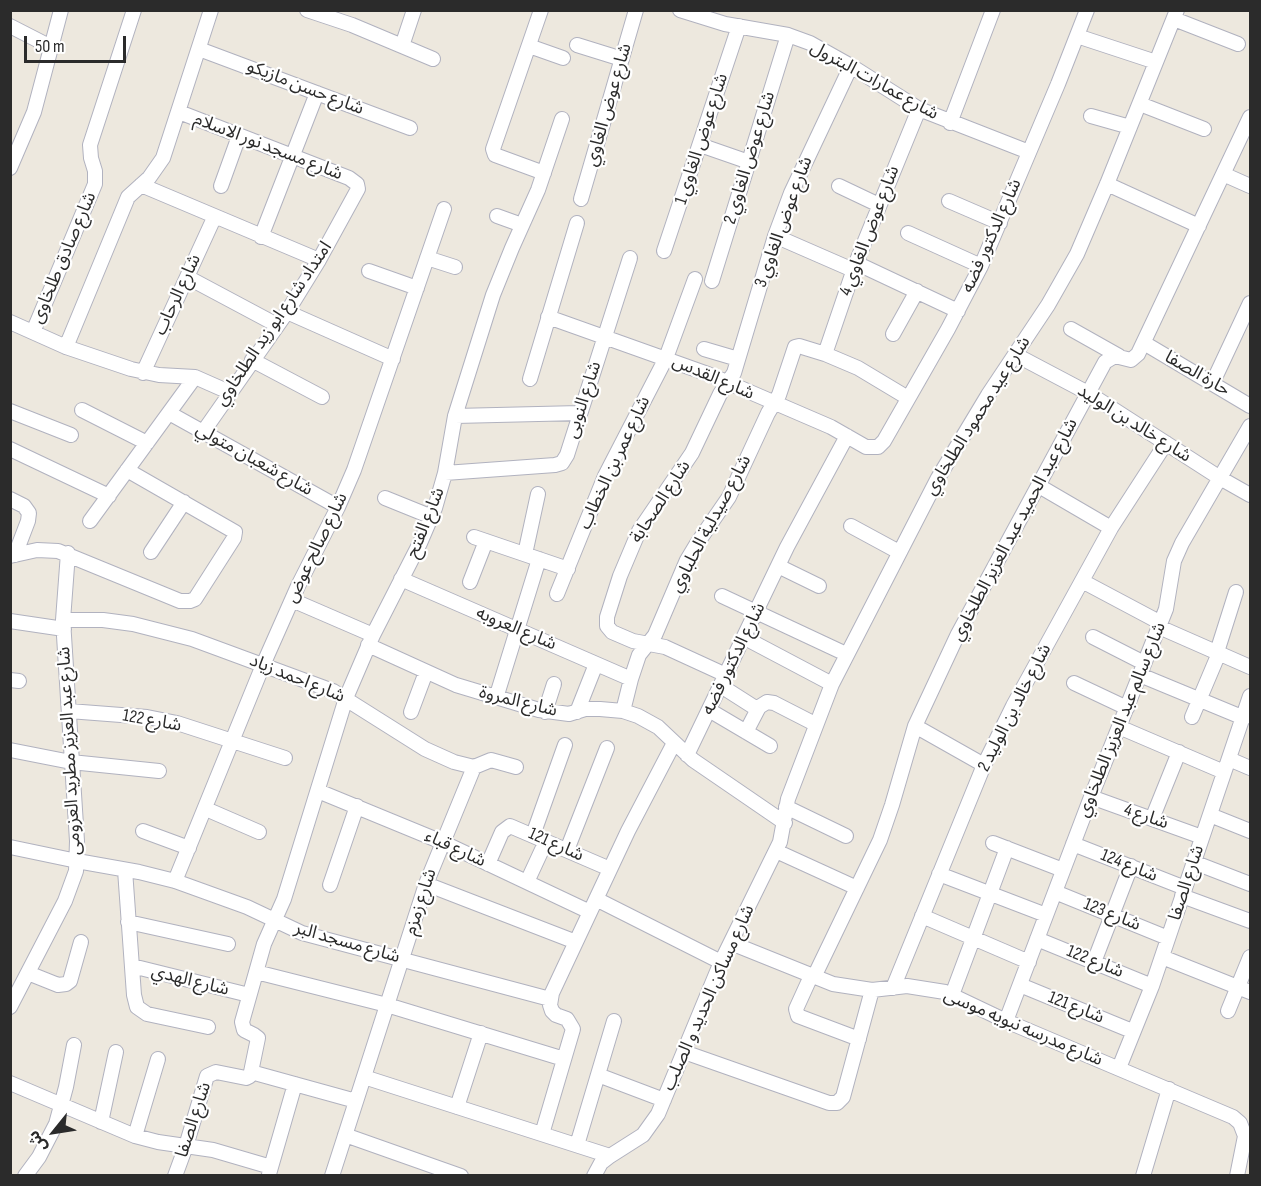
<!DOCTYPE html>
<html>
<head>
<meta charset="utf-8">
<style>
	body { margin:0 }
	#map { position:relative; width:1261px; height:1186px; overflow:hidden; background:#ede8de; font-family:"Sofia Sans Condensed","Noto Sans Arabic",sans-serif }
	canvas { display:block }
	.frame { position:absolute; inset:0; border:12px solid #2b2b2b; pointer-events:none }
	.north { position:absolute; left:24px; top:1102px; width:60px; height:60px; -webkit-text-stroke:4px #fff; paint-order:stroke; rotate:240deg; font-size:16px; font-weight:700; line-height:24px; text-align:center; color:#2b2b2b }
	.north::after { content:''; display:block; margin:auto; width:21px; height:27px; background:#2b2b2b; clip-path:polygon(50% 0,100% 100%,50% 72%,0 100%) }
	.scale { position:absolute; left:24px; top:36px; width:102px; height:27px; box-sizing:border-box; border:3px solid #2b2b2b; border-top:0; padding-left:8px; font-size:18px; line-height:21px; white-space:nowrap; color:#2b2b2b; -webkit-text-stroke:4px #fff; paint-order:stroke }
</style>
</head>
<body>
<div id="map">
<canvas width="1261" height="1186"></canvas>
<div class="frame"></div>
<div class="north">ش</div>
<div class="scale">50 m</div>
</div>
<script>
const ctx = document.querySelector('canvas').getContext('2d');
ctx.lineJoin = 'round';
const shape = rows => new Path2D(rows.map(r => 'M' + r).join(''));
function stroke(path, color, width, dash) { ctx.strokeStyle = color; ctx.lineWidth = width; ctx.lineCap = dash ? 'butt' : 'round'; ctx.setLineDash(dash || []); ctx.stroke(path); }
function drawText(font, color, halo, rows, align = 'center') {
  ctx.font = font + ' "Sofia Sans Condensed","Noto Sans Arabic",sans-serif'; ctx.lineWidth = 4.5; ctx.setLineDash([]); ctx.textBaseline = 'middle'; ctx.strokeStyle = halo; ctx.fillStyle = color; for (const [text, x, y, turn = 0] of rows) {
    ctx.save(); ctx.translate(x, y); ctx.rotate((+turn || 0) * Math.PI / 180); ctx.textAlign = isNaN(turn) ? turn : align; if (halo) ctx.strokeText(text, 0, 0); ctx.fillText(text, 0, 0); ctx.restore();
  }
}
const minor = shape([
	[307,10,352,25,433,59],
	[541,10,493,149,495,155,544,173],
	[680,10,725,24,788,35,810,43,851,66,919,109,1029,152],
	[1174,19,1238,44],
	[10,26,51,47],
	[1077,36,1156,62],
	[577,45,622,59],
	[402,46,414,10],
	[529,46,563,58],
	[199,49,410,128],
	[1140,104,1204,129],
	[179,112,349,178,357,184,358,189,319,260,287,312,203,432],
	[1091,116,1130,127],
	[950,123,993,10],
	[700,145,749,162],
	[10,168,34,112,61,10],
	[1223,174,1250,186],
	[1107,184,1199,226],
	[141,185,319,260],
	[221,186,239,136],
	[839,186,879,205],
	[581,199,636,10],
	[949,201,1000,223],
	[497,216,522,225],
	[908,233,981,266],
	[775,236,853,270],
	[261,237,317,93],
	[664,251,739,26],
	[427,258,455,267],
	[856,263,958,311],
	[369,271,417,288],
	[187,277,277,325],
	[712,281,788,35],
	[287,312,393,359],
	[548,317,708,374,831,427,866,447,878,447,884,441,948,329,981,266,1058,84,1087,10],
	[10,322,66,347,131,369,159,375,195,377,229,392],
	[1071,329,1119,356],
	[33,332,95,184,95,171,91,158,90,145,134,10],
	[893,334,917,291],
	[1144,343,1250,406],
	[66,347,128,197,149,178,163,158,211,10],
	[704,349,738,359],
	[825,354,856,263,919,109],
	[1016,355,1088,393,1220,478,1250,495],
	[252,360,322,397],
	[143,373,214,218],
	[530,379,577,223],
	[1213,382,1250,303],
	[82,410,147,443],
	[10,411,71,435],
	[169,413,338,507],
	[455,416,580,413],
	[10,449,109,496],
	[445,473,555,465,562,463,567,455,630,258],
	[1039,486,1111,528],
	[385,498,432,517],
	[10,499,24,506,29,513,28,521,15,555],
	[90,521,195,377],
	[851,526,899,552],
	[474,537,568,569],
	[151,552,184,502],
	[525,554,538,494],
	[10,556,37,550,58,551,180,601,190,601,195,599,234,538,235,532,127,470],
	[778,566,819,586],
	[401,579,631,679],
	[1082,581,1161,623],
	[470,582,486,541],
	[557,594,605,476,666,358,695,279],
	[722,596,846,654],
	[292,600,373,635],
	[63,620,103,620,133,624,192,639,333,691,425,749,454,762,474,767,491,760,516,767],
	[10,621,64,629],
	[1159,627,1250,667],
	[1093,637,1144,663],
	[745,638,832,684],
	[368,645,456,685,539,710,569,714,585,709,600,709,623,711,638,716,658,727,693,760,785,823],
	[1217,652,1236,592],
	[726,675,665,647,633,641,612,632,607,626,607,617,620,576,639,531,692,453,720,394,734,373,775,236,791,193,851,66],
	[1140,675,1244,718],
	[10,680,19,681],
	[1074,683,1127,708],
	[721,686,757,709],
	[496,698,539,559],
	[709,710,770,746],
	[69,711,147,717,177,723,285,758],
	[623,711,631,679,639,655,655,635,687,560,696,545,729,497,768,413,779,395,795,347,799,346,825,354,858,368,908,398],
	[411,712,426,672],
	[545,712,554,684],
	[577,712,596,664],
	[1192,717,1219,653],
	[915,726,984,765],
	[1119,727,1224,772],
	[746,732,759,707,767,702,774,703,815,724],
	[10,750,71,762,159,771],
	[687,755,787,547,847,436],
	[1229,759,1250,768],
	[318,791,442,842,590,912],
	[1091,797,1202,837],
	[786,807,846,836],
	[206,809,259,832],
	[1210,815,1250,831],
	[1152,819,1179,752],
	[143,831,189,848],
	[533,835,565,745],
	[993,843,1063,870],
	[1073,844,1185,888],
	[10,847,77,861,139,872,175,881,247,907,302,933,550,999],
	[567,850,607,748],
	[776,851,857,888],
	[1193,862,1250,884],
	[488,864,502,832,510,826,610,869],
	[125,870,134,995,137,1007,147,1014,208,1027],
	[939,874,1046,915],
	[175,881,263,665,298,586,338,507,354,470,444,209],
	[527,882,546,841],
	[426,884,576,942],
	[330,885,357,806],
	[1055,892,1168,938],
	[1182,896,1250,921],
	[596,899,721,962],
	[922,916,1029,962],
	[128,922,228,944],
	[1037,939,1152,986],
	[731,943,833,984,872,990,907,986,945,992,1006,1021,1233,1117,1240,1123,1245,1136,1237,1176],
	[1162,957,1250,992],
	[1094,962,1131,866],
	[132,966,249,995],
	[256,972,387,1005,564,1059],
	[28,973,58,985,66,984,70,981,81,942],
	[811,976,796,1009,798,1016,859,1039],
	[814,977,880,840,892,805,915,726,958,634,1105,362,1115,356,1131,360,1138,354,1250,117],
	[1020,985,1132,1031],
	[893,988,984,765,1013,706,1111,528,1166,443],
	[952,995,1007,848],
	[10,1007,65,901,76,871,77,841,63,620,68,553],
	[1228,1011,1250,957],
	[1006,1021,1091,797,1166,609,1174,561,1182,543,1250,426],
	[684,1052,829,1103,837,1103,843,1097,872,990],
	[1119,1068,1152,986,1250,696],
	[251,1072,258,1038,254,1035,244,1030,242,1022,264,944,284,899,346,698,373,635,420,543,435,508,445,473,455,416,493,295,512,248,538,190,562,119],
	[251,1072,356,1101],
	[598,1075,664,1100],
	[364,1077,610,1156],
	[10,1083,135,1136,158,1142,213,1150,271,1167],
	[457,1107,481,1033],
	[101,1122,116,1052],
	[542,1134,573,1029,567,1019,556,1015,552,1011,550,1005,552,993,628,831,674,743],
	[345,1135,461,1176],
	[135,1136,158,1059],
	[577,1145,614,1021],
	[269,1174,295,1084],
	[25,1176,39,1157,56,1124,66,1087,74,1045],
	[175,1176,186,1146,207,1076,216,1072,246,1078,250,1076,251,1072],
	[332,1176,426,884,474,767],
	[594,1176,601,1163,610,1156,643,1135,658,1114,721,962,780,842,788,799,832,684,938,478,988,395,1048,305,1077,254,1107,184,1177,10],
	[1143,1176,1169,1089]
]);
const streetNames = [
	["شارع عمارات البترول",874,81,29],
	["شارع حسن مازيكو",305,88,21],
	["شارع عوض الغاوي",609,105,-74],
	["شارع عوض الغاوي 1",702,139,-72],
	["شارع مسجد نور الاسلام",268,147,21],
	["شارع عوض الغاوي 2",750,158,-73],
	["شارع عوض الغاوي 3",784,222,-70],
	["شارع عوض الغاوي 4",870,231,-69],
	["شارع الدكتور فضه",992,236,-66],
	["شارع صادق طلخاوى",64,258,-67],
	["شارع الرحاب",178,295,-65],
	["امتداد شارع ابو زيد الطلخاوي",274,324,-56],
	["حارة الصفا",1197,374,30],
	["شارع القدس",713,378,23],
	["شارع النوبى",584,400,-72],
	["شارع عيد محمود الطلخاوي",978,416,-58],
	["شارع خالد بن الوليد",1134,424,32],
	["شارع شعبان متولي",254,460,29],
	["شارع عمر بن الخطاب",615,463,-65],
	["شارع الصحابة",661,502,-57],
	["شارع الفتح",426,523,-68],
	["شارع صيدلية الحلباوي",711,524,-62],
	["شارع عبد الحميد عبد العزيز الطلخاوي",1015,530,-62],
	["شارع صالح عوض",317,548,-64],
	["شارع العروبه",516,629,23],
	["شارع الدكتور فضه",734,659,-64],
	["شارع احمد زياد",297,679,22],
	["شارع المروة",518,702,14],
	["شارع خالد بن الوليد 2",1015,708,-63],
	["شارع سالم عبد العزيز الطلخاوي",1122,720,-68],
	["شارع 122",152,721,10],
	["شارع عبد العزيز مطريد العزومى",70,751,-93],
	["شارع 4",1146,817,19],
	["شارع 121",556,845,24],
	["شارع قباء",455,849,25],
	["شارع 124",1129,866,22],
	["شارع الصفا",1187,883,-72],
	["شارع زمزم",421,902,-72],
	["شارع 123",1112,915,22],
	["شارع مسجد البر",347,943,16],
	["شارع 122",1095,962,22],
	["شارع الهدي",190,981,14],
	["شارع مساكن الحديد و الصلب",709,998,-66],
	["شارع 121",1076,1008,22],
	["شارع مدرسه نبويه موسى",1023,1028,23],
	["شارع الصفا",194,1120,-72]
];
stroke(minor, '#b1b2bf', 16);
stroke(minor, '#fff', 14);
drawText('18px', '#2b2b2b', '#fff', streetNames);
</script>
</body>
</html>
